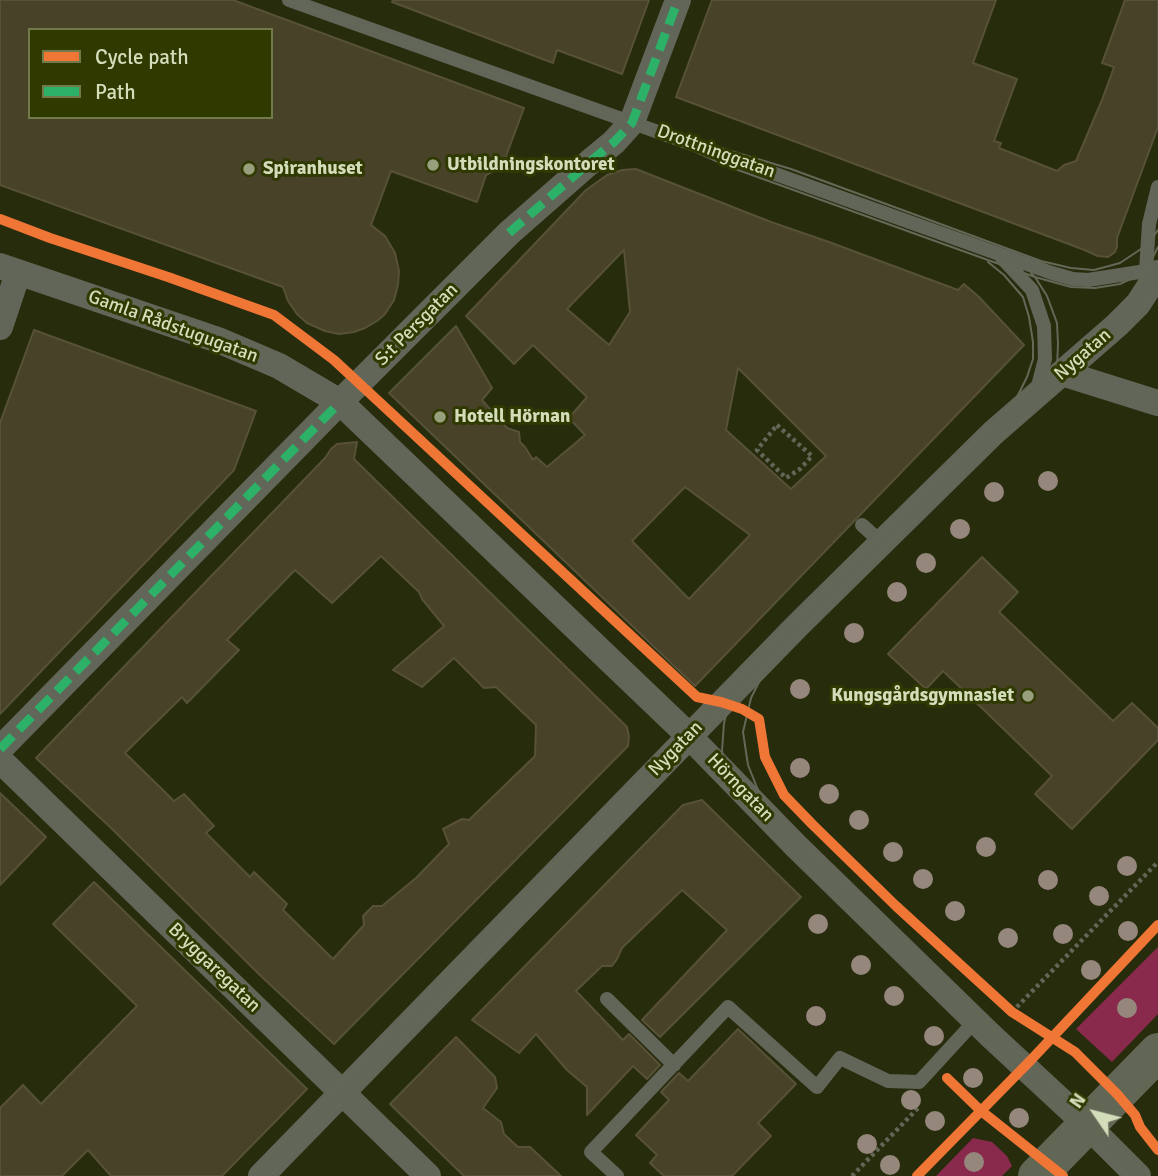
<!DOCTYPE html>
<html>
<head>
<meta charset="utf-8">
<style>
	body { margin:0 }
	#map { position:relative; width:1158px; height:1176px; overflow:hidden; background:#272c0d; font-family:Signika,sans-serif }
	canvas { display:block }
	.legend { position:absolute; left:28px; top:28px; width:245px; height:91px; box-sizing:border-box; background:#2f3900; border:2px solid #717b4a; margin:0; padding:9px 12px; list-style:none; font-size:21px; color:#d3ddba }
	.legend li { display:flex; align-items:center; gap:14px; height:35px }
	.legend b { width:35px; border:2px solid #717b4a }
	.north { position:absolute; left:1060px; top:1078px; width:70px; height:70px; -webkit-text-stroke:5px #2f3900; paint-order:stroke; rotate:305deg; font-size:19px; font-weight:700; line-height:28px; text-align:center; color:#d3ddba }
	.north::after { content:''; display:block; margin:auto; width:24px; height:32px; background:#d3ddba; clip-path:polygon(50% 0,100% 100%,50% 72%,0 100%) }
</style>
</head>
<body>
<div id="map">
<canvas width="1158" height="1176"></canvas>
<ul class="legend">
<li><b style="height:9px;background:#f07635"></b>Cycle path</li>
<li><b style="height:9px;background:#2db169"></b>Path</li>
</ul>
<div class="north">N</div>
</div>
<script>
const ctx = document.querySelector('canvas').getContext('2d');
ctx.lineJoin = 'round';
function fill(path, color) { ctx.fillStyle = color; ctx.fill(path, 'evenodd'); }
const shape = rows => new Path2D(rows.map(r => 'M' + r).join(''));
function stroke(path, color, width, dash) { ctx.strokeStyle = color; ctx.lineWidth = width; ctx.lineCap = dash ? 'butt' : 'round'; ctx.setLineDash(dash || []); ctx.stroke(path); }
function drawText(font, color, halo, rows, align = 'center') {
  ctx.font = font + ' Signika,sans-serif'; ctx.lineWidth = 6; ctx.setLineDash([]); ctx.textBaseline = 'middle'; ctx.strokeStyle = halo; ctx.fillStyle = color; for (const [text, x, y, turn = 0] of rows) {
    ctx.save(); ctx.translate(x, y); ctx.rotate((+turn || 0) * Math.PI / 180); ctx.textAlign = isNaN(turn) ? turn : align; if (halo) ctx.strokeText(text, 0, 0); ctx.fillText(text, 0, 0); ctx.restore();
  }
}
const green = shape([
	[1158,947,1158,1014,1112,1062,1076,1029],
	[973,1138,992,1142,1007,1156,1012,1166,1002,1176,936,1176]
]);
const building = shape([
	[0,0,233,0,524,108,502,167,486,175,477,202,391,171,371,225,385,236,395,253,399,271,398,285,394,300,385,314,377,321,365,328,354,332,339,334,325,331,307,323,297,314,288,301,283,287,0,185,0,0],
	[30,30,271,30,271,117,30,117,30,30],
	[393,0,649,0,622,74,557,50,553,63,392,2,393,0],
	[712,0,996,0,973,63,1017,79,994,141,1001,143,999,148,1057,171,1064,165,1076,161,1102,100,1114,67,1102,63,1125,0,1158,0,1158,127,1117,238,1117,247,1115,252,1108,257,1098,256,1082,249,676,97,712,0],
	[636,169,771,222,829,242,958,290,964,284,979,297,1024,345,695,686,389,393,456,326,492,388,482,400,507,428,519,432,520,442,525,447,533,460,536,457,547,467,585,435,569,418,587,397,533,345,514,364,466,316,586,190,607,175,622,170,636,169],
	[624,250,630,312,609,345,567,309,624,250],
	[738,368,826,456,791,489,726,430,738,368],
	[685,487,750,535,689,599,632,541,685,487],
	[34,330,256,411,234,470,0,714,0,423,34,330],
	[357,442,354,459,627,727,629,737,628,746,334,1044,264,979,110,827,36,758,325,458,331,449,337,444,357,442],
	[381,556,419,592,422,599,444,626,393,670,422,687,454,658,484,688,496,687,536,725,535,756,469,820,462,819,443,829,449,844,416,878,382,906,373,906,363,916,364,925,333,959,283,910,287,904,254,872,250,877,206,833,214,826,184,794,174,801,125,753,182,697,187,703,239,650,227,640,295,570,332,603,381,556],
	[982,557,1018,592,999,612,1113,721,1132,703,1158,728,1158,740,1072,829,1035,794,1052,776,984,710,943,671,926,689,888,654,982,557],
	[0,793,46,837,0,885,0,793],
	[702,800,801,897,660,1037,642,1020,727,930,682,890,622,948,617,959,612,966,602,966,576,991,623,1040,629,1034,660,1065,647,1079,633,1066,587,1115,587,1087,567,1070,536,1034,519,1053,472,1020,683,805,702,800],
	[94,882,307,1089,222,1176,111,1176,88,1150,62,1176,0,1176,0,1108,23,1085,41,1104,137,1006,53,924,94,882],
	[738,1029,796,1084,758,1123,771,1136,732,1176,664,1176,650,1163,657,1155,636,1135,669,1100,661,1092,679,1073,688,1081,738,1029],
	[456,1037,495,1077,497,1088,483,1108,501,1122,504,1134,518,1147,530,1147,561,1176,464,1176,390,1104,456,1037]
]);
const path = shape([
	[777,425,812,456,800,469,786,478,757,450,777,425],
	[630,634,692,692],
	[749,713,759,719,765,757,778,783],
	[1011,1011,1075,1052,1092,1069],
	[1012,1012,1158,862],
	[1044,1045,1158,925],
	[1139,1122,1152,1144,1158,1150],
	[852,1176,920,1106],
	[917,1176,1004,1087]
]);
const lane = shape([
	[289,0,1052,273,1073,279,1088,280,1146,271],
	[1002,258,1032,290,1044,326,1045,359,1037,390],
	[1146,271,1149,224,1158,187],
	[862,525,881,542],
	[607,999,674,1065],
	[617,1176,591,1152,728,1007,817,1087,840,1058,888,1081,919,1082,975,1021]
]);
const street = shape([
	[0,266,218,340,279,366,340,402,684,731,797,847,990,1035,1087,1125,1138,1176],
	[0,327,18,273],
	[1062,373,1158,403],
	[0,749,340,402,509,233,591,161,614,142,632,122,678,0],
	[0,760,428,1176],
	[261,1176,798,625,993,433,1117,325,1138,304,1158,273]
]);
const secondary = shape([
	[1037,1176,1158,1052]
]);
const tram = shape([
	[286,0,632,123,727,166,1035,277,1071,287,1095,288,1120,284,1145,272],
	[678,135,791,169,1041,261,1071,268,1094,270,1120,263,1147,245,1158,230],
	[988,262,1004,275,1023,297,1029,317,1033,342,1033,359,1027,377,1017,397],
	[1031,273,1035,277,1047,296,1057,323,1058,344,1057,367,1055,370],
	[762,676,751,698,743,732,748,765,758,790,770,806,813,851,962,996,1005,1041,1030,1061,1149,1176],
	[729,704,724,723,722,751,728,776,738,796,761,825,983,1041,1018,1072,1128,1176],
	[249,1176,797,616,1014,403,1063,361,1116,313,1141,281,1158,247],
	[270,1176,694,741,767,663,973,464,1118,335,1146,306,1158,288]
]);
const quiet = shape([
	[509,233,591,161,614,142,632,123,678,0],
	[0,749,340,402]
]);
const cycleway = shape([
	[0,219,50,238,168,277,274,315,334,360,697,697,721,702,742,709,759,719,765,757,784,795,813,825,896,906,1012,1012,1075,1052,1117,1094,1135,1115,1140,1127,1158,1150],
	[947,1078,980,1110,1063,1176],
	[917,1176,1030,1061,1158,925]
]);
const trees = [
	[1048,481],
	[994,492],
	[960,529],
	[926,563],
	[897,592],
	[854,633],
	[800,689],
	[800,768],
	[829,794],
	[859,820],
	[986,847],
	[893,852],
	[1127,866],
	[923,879],
	[1048,880],
	[1099,896],
	[955,911],
	[818,924],
	[1128,931],
	[1063,934],
	[1008,938],
	[861,965],
	[1091,970],
	[894,996],
	[1127,1008],
	[816,1016],
	[934,1036],
	[973,1078],
	[911,1100],
	[1019,1118],
	[935,1121],
	[867,1144],
	[974,1162],
	[890,1165]
];
const markers = [
	[433,165,7,"#979f7d"],
	[249,169,7,"#979f7d"],
	[440,417,7,"#979f7d"],
	[1028,696,7,"#979f7d"]
];
const streetNames = [
	["Drottninggatan",716,152,20],
	["S:t Persgatan",417,325,-45],
	["Gamla Rådstugugatan",173,327,20],
	["Nygatan",1083,355,-41],
	["Nygatan",676,749,-46],
	["Hörngatan",740,788,46],
	["Bryggaregatan",214,968,44]
];
const poiNames = [
	["Utbildningskontoret",447,165],
	["Spiranhuset",263,169],
	["Hotell Hörnan",454,417],
	["Kungsgårdsgymnasiet",1014,696,"right"]
];
fill(green, '#892a4c');
fill(building, '#484229');
stroke(building, '#575138', 2);
stroke(path, '#636757', 4.5, [3.5, 3.5]);
stroke(lane, '#626658', 14);
stroke(street, '#626658', 26);
stroke(secondary, '#626654', 38);
stroke(tram, '#646857', 2);
stroke(quiet, '#2db169', 9, [18, 9]);
stroke(cycleway, '#f07635', 10);
ctx.fillStyle = '#96877d';
for (const [x, y] of trees) { ctx.beginPath(); ctx.arc(x, y, 10, 0, 2 * Math.PI); ctx.fill(); }
for (const [x, y, r, color] of markers) { const dot = new Path2D(); dot.arc(x, y, r, 0, 2 * Math.PI); ctx.fillStyle = color; ctx.fill(dot); stroke(dot, '#2f3900', 2.5); }
drawText('19px', '#d3ddba', '#2f3900', streetNames);
drawText('bold 19px', '#d3ddba', '#2f3900', poiNames, 'left');
</script>
</body>
</html>
